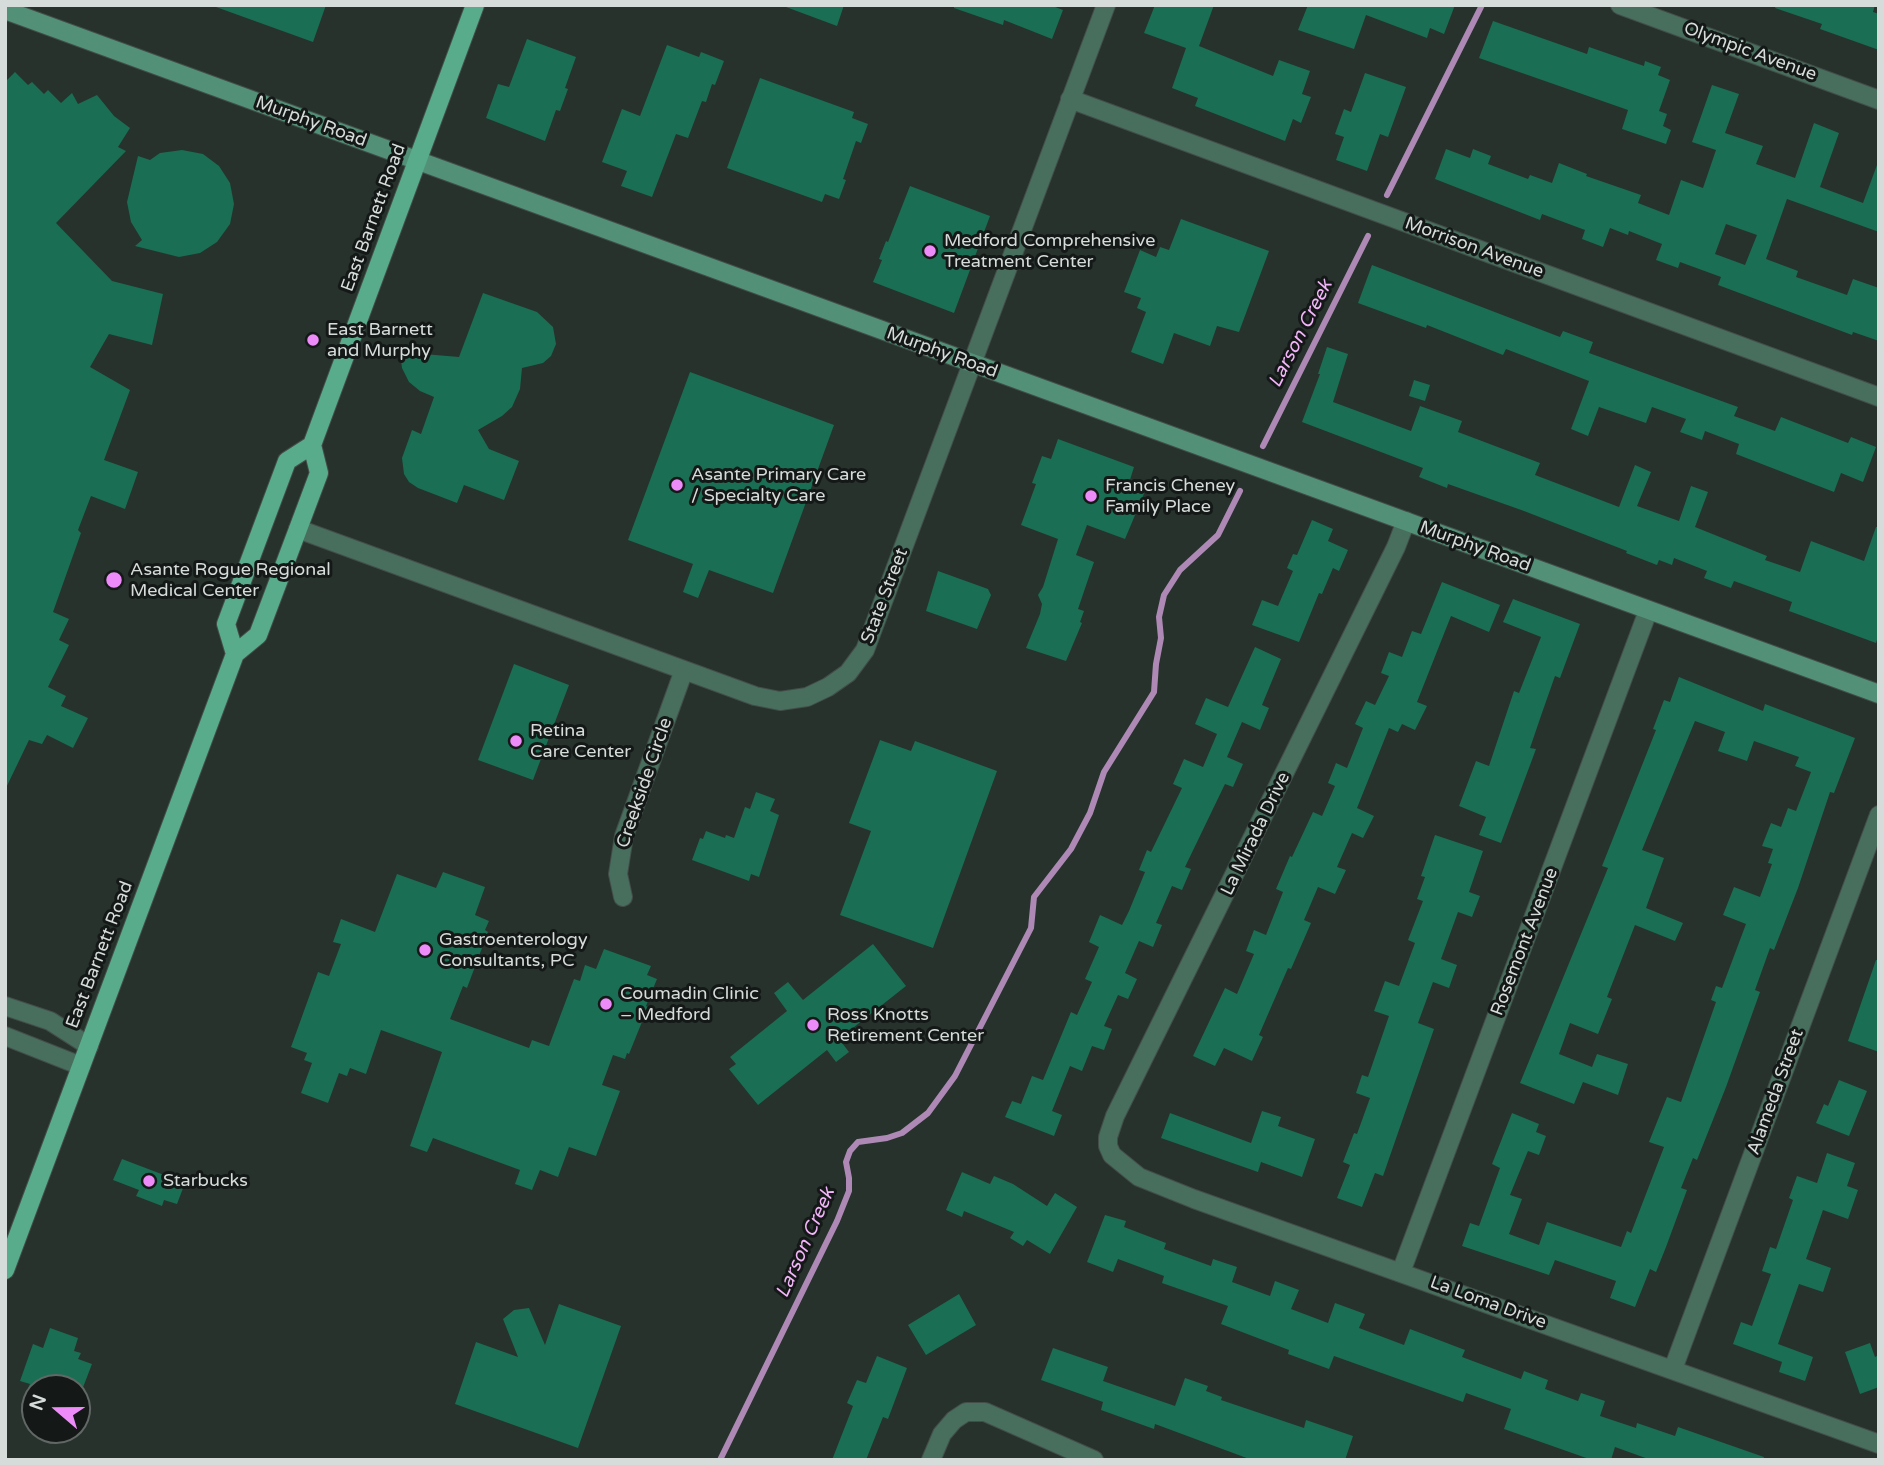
<!DOCTYPE html>
<html>
<head>
<meta charset="utf-8">
<style>
	body { margin:0 }
	#map { position:relative; width:1884px; height:1465px; overflow:hidden; background:#27322d; font-family:"Varela Round",sans-serif }
	canvas { display:block }
	.frame { position:absolute; inset:0; border:7px solid #d5dcd9; pointer-events:none }
	.north { position:absolute; left:21px; top:1374px; width:70px; height:70px; box-sizing:border-box; background:#141917; border:2px solid #616765; border-radius:50%; rotate:290deg; font-size:19px; font-weight:700; line-height:28px; text-align:center; color:#d5dcd9 }
	.north::after { content:''; display:block; margin:auto; width:24px; height:32px; background:#ed8cf9; clip-path:polygon(50% 0,100% 100%,50% 72%,0 100%) }
</style>
</head>
<body>
<div id="map">
<canvas width="1884" height="1465"></canvas>
<div class="frame"></div>
<div class="north">N</div>
</div>
<script>
const ctx = document.querySelector('canvas').getContext('2d');
ctx.lineJoin = 'round';
const shape = rows => new Path2D(rows.map(r => 'M' + r).join(''));
function stroke(path, color, width, dash) { ctx.strokeStyle = color; ctx.lineWidth = width; ctx.lineCap = dash ? 'butt' : 'round'; ctx.setLineDash(dash || []); ctx.stroke(path); }
function fill(path, color) { ctx.fillStyle = color; ctx.fill(path, 'evenodd'); }
function drawText(font, color, halo, rows, align = 'center') {
  ctx.font = font + ' "Varela Round",sans-serif'; ctx.lineWidth = 6; ctx.setLineDash([]); ctx.textBaseline = 'middle'; ctx.strokeStyle = halo; ctx.fillStyle = color; for (const [text, x, y, turn = 0] of rows) {
    ctx.save(); ctx.translate(x, y); ctx.rotate((+turn || 0) * Math.PI / 180); ctx.textAlign = isNaN(turn) ? turn : align; if (halo) ctx.strokeText(text, 0, 0); ctx.fillText(text, 0, 0); ctx.restore();
  }
}
const stream = shape([
	[1387,195,1482,5],
	[1263,446,1368,236],
	[720,1460,837,1221,849,1191,849,1178,846,1162,850,1151,858,1142,887,1138,902,1133,928,1113,955,1076,1031,928,1034,897,1071,849,1090,813,1104,772,1154,692,1156,664,1161,638,1159,617,1164,595,1180,570,1218,535,1240,491]
]);
const building = shape([
	[216,5,326,5,313,42,216,7],
	[787,5,844,5,837,26,786,7],
	[954,5,1050,5,1063,10,1052,39,1004,20,1003,25,954,8],
	[1155,5,1214,5,1199,46,1273,76,1279,60,1310,71,1302,94,1311,97,1301,123,1293,119,1285,141,1195,106,1198,98,1172,88,1186,48,1144,33],
	[1308,5,1455,5,1444,34,1430,28,1427,38,1366,15,1354,49,1298,30],
	[1776,5,1875,5,1873,12,1879,14,1879,50,1820,29,1822,24,1775,8],
	[1493,21,1587,54,1589,47,1644,66,1645,61,1661,67,1658,75,1670,80,1659,111,1667,114,1663,126,1671,130,1666,144,1622,129,1628,110,1479,58],
	[527,39,576,57,565,88,568,89,560,111,556,110,545,141,486,118,498,84,509,87],
	[667,45,699,57,701,52,724,61,715,85,712,84,706,102,702,101,688,138,676,134,652,197,621,186,627,171,602,162,622,109,640,116],
	[15,72,28,85,32,82,44,94,48,90,61,103,72,93,78,104,97,95,114,116,130,128,118,147,126,151,56,223,112,281,163,294,152,345,109,334,90,367,130,390,104,460,138,472,125,509,91,496,78,530,81,533,53,612,69,619,59,640,69,645,48,687,66,696,61,706,88,718,73,748,47,735,42,744,29,740,5,790,5,82],
	[1365,73,1406,87,1388,137,1380,134,1367,171,1336,160,1344,137,1335,134,1344,109,1351,112],
	[760,78,854,112,852,118,868,124,861,143,856,141,843,179,846,180,839,199,825,194,822,202,727,168],
	[1712,85,1739,94,1725,133,1763,146,1756,164,1795,178,1814,123,1839,133,1820,187,1863,203,1877,165,1879,165,1879,232,1787,199,1766,259,1798,271,1796,277,1847,295,1853,279,1879,288,1879,341,1853,332,1852,335,1718,285,1721,277,1680,262,1678,268,1656,260,1662,244,1629,231,1628,235,1610,228,1603,247,1582,239,1585,230,1542,214,1540,220,1435,179,1446,149,1470,158,1473,149,1491,156,1488,164,1528,179,1530,175,1552,183,1559,163,1587,174,1586,176,1641,195,1638,203,1669,215,1681,180,1703,188,1716,150,1692,142],
	[1726,224,1757,235,1745,265,1715,254],
	[182,150,203,154,219,166,230,183,234,204,230,224,217,242,200,253,179,257,135,246,142,240,131,222,127,202,138,156,150,160,160,153],
	[910,186,990,216,954,313,873,282,882,260,879,259,886,241,888,242],
	[1181,219,1269,251,1239,332,1217,326,1210,346,1174,333,1163,364,1131,352,1146,312,1137,308,1141,298,1124,292,1140,250,1156,257,1160,247,1169,250],
	[1372,265,1560,337,1563,331,1593,342,1589,353,1738,407,1734,416,1775,431,1781,417,1848,443,1851,437,1876,447,1863,482,1841,473,1834,492,1736,454,1739,444,1705,431,1702,440,1680,432,1686,419,1652,407,1646,423,1599,407,1588,436,1571,429,1589,381,1506,349,1503,355,1427,325,1426,328,1358,303],
	[483,293,537,312,553,327,556,344,551,356,543,363,522,368,520,389,512,407,502,416,478,430,489,449,519,461,504,500,464,485,457,503,418,488,409,482,404,474,402,458,412,430,421,434,434,397,420,391,409,382,402,368,400,352,459,357],
	[1327,347,1348,354,1333,402,1411,431,1420,406,1462,421,1458,432,1540,463,1535,475,1619,507,1635,465,1651,472,1637,506,1679,521,1691,486,1708,492,1695,527,1767,556,1765,560,1800,572,1811,541,1864,561,1876,527,1879,527,1879,633,1876,643,1789,611,1792,602,1734,581,1731,588,1704,578,1707,571,1674,558,1672,565,1659,560,1657,565,1626,553,1627,551,1524,511,1448,484,1447,488,1419,477,1423,468,1302,422,1320,374,1318,374],
	[690,372,834,425,773,593,709,570,698,598,683,592,693,564,628,540],
	[1414,380,1430,385,1425,401,1409,396],
	[1058,439,1134,467,1129,483,1146,489,1125,539,1087,525,1076,555,1094,562,1078,609,1084,611,1080,622,1082,623,1066,661,1026,648,1040,614,1042,604,1038,595,1043,587,1058,539,1021,525,1036,484,1032,483,1042,456,1051,459],
	[1312,520,1333,529,1328,541,1348,550,1339,571,1333,568,1322,594,1319,593,1299,642,1252,625,1262,600,1278,606,1293,571,1287,568,1293,554,1297,555],
	[938,571,988,589,991,595,977,629,926,611],
	[1442,582,1500,605,1489,632,1451,616,1417,702,1427,706,1415,730,1402,724,1398,732,1389,728,1357,808,1374,816,1363,838,1352,833,1337,867,1346,870,1335,894,1318,887,1304,920,1311,923,1291,969,1288,968,1259,1035,1263,1037,1252,1061,1224,1048,1215,1066,1193,1056,1225,988,1237,994,1254,954,1246,951,1254,930,1266,935,1283,892,1276,889,1290,856,1292,857,1313,812,1322,816,1335,786,1328,783,1336,763,1347,768,1363,728,1355,724,1366,701,1375,705,1389,676,1381,673,1389,652,1402,657,1412,631,1421,634],
	[1513,599,1580,624,1560,678,1555,676,1543,710,1530,748,1536,749,1501,843,1479,835,1486,817,1459,806,1476,761,1489,766,1514,691,1519,693,1541,637,1503,622],
	[1255,647,1281,659,1262,705,1269,708,1260,730,1242,722,1227,757,1243,764,1233,787,1225,784,1185,867,1191,869,1182,890,1172,886,1156,923,1162,925,1153,947,1139,941,1125,973,1137,979,1128,999,1118,995,1104,1026,1112,1029,1104,1050,1092,1046,1082,1071,1070,1066,1052,1111,1062,1115,1054,1136,1005,1117,1012,1101,1021,1104,1032,1076,1043,1080,1071,1012,1077,1015,1092,982,1085,979,1099,947,1089,942,1100,915,1122,925,1129,911,1145,872,1139,870,1147,850,1151,852,1182,788,1173,784,1184,759,1203,767,1217,734,1195,724,1206,698,1228,707],
	[514,664,569,685,533,780,478,760],
	[1679,677,1763,711,1765,704,1855,738,1834,793,1830,792,1798,888,1774,950,1770,948,1755,990,1760,992,1726,1087,1697,1160,1693,1158,1681,1188,1687,1190,1666,1247,1656,1272,1650,1269,1635,1307,1610,1298,1616,1281,1555,1260,1549,1275,1462,1246,1470,1223,1479,1226,1500,1168,1492,1164,1512,1113,1539,1124,1536,1132,1546,1136,1539,1155,1528,1151,1510,1195,1522,1199,1509,1234,1539,1245,1547,1222,1621,1247,1627,1231,1631,1233,1664,1147,1649,1142,1667,1097,1681,1102,1716,1002,1711,1000,1716,986,1722,988,1746,924,1723,915,1734,887,1760,897,1772,864,1768,863,1773,849,1762,846,1771,823,1781,827,1788,808,1796,811,1811,772,1795,766,1799,757,1754,741,1747,761,1718,751,1725,732,1695,721,1642,850,1664,858,1646,908,1683,923,1675,941,1635,925,1607,997,1612,999,1598,1034,1570,1023,1559,1054,1592,1067,1597,1054,1628,1064,1618,1095,1583,1082,1574,1104,1520,1083,1608,868,1602,866,1656,730,1653,729,1664,700,1670,702],
	[880,740,911,751,915,741,997,771,933,948,840,915,871,831,849,823],
	[756,792,775,799,770,811,779,815,759,877,751,874,749,881,692,860,700,838,703,839,706,831,725,838,726,835,734,838,745,807,750,809],
	[1435,835,1483,851,1469,892,1480,896,1472,917,1458,912,1441,959,1457,965,1449,988,1433,982,1418,1023,1434,1029,1383,1176,1375,1173,1362,1207,1337,1198,1350,1165,1343,1162,1354,1133,1357,1134,1370,1098,1356,1093,1362,1075,1368,1077,1389,1016,1374,1011,1385,981,1399,986,1415,943,1408,940,1423,901,1417,899,1425,877,1421,876],
	[443,872,485,887,475,915,489,921,485,930,488,932,467,988,463,986,450,1019,529,1048,532,1040,549,1046,574,979,580,981,585,965,596,969,604,949,651,966,647,975,657,979,646,1006,648,1007,629,1054,627,1053,625,1059,613,1055,602,1085,620,1091,596,1156,569,1147,558,1177,540,1170,532,1190,515,1184,520,1170,433,1138,427,1152,410,1146,442,1052,381,1030,366,1074,350,1068,347,1076,339,1073,328,1103,301,1093,312,1063,304,1060,307,1053,291,1047,318,972,329,976,341,944,333,942,341,919,375,932,397,874,436,888],
	[873,944,906,986,839,1039,849,1052,836,1062,827,1050,758,1105,729,1069,736,1064,730,1057,787,1011,774,993,788,982,803,1000],
	[1876,960,1879,960,1879,1052,1848,1041],
	[1839,1080,1867,1091,1849,1136,1816,1123,1824,1104,1828,1106],
	[1262,1111,1281,1117,1278,1126,1315,1139,1302,1177,1261,1162,1258,1172,1161,1138,1170,1113,1251,1143],
	[1827,1153,1855,1163,1847,1186,1858,1190,1848,1219,1823,1210,1806,1259,1831,1268,1823,1292,1799,1284,1778,1344,1813,1357,1805,1381,1779,1372,1782,1362,1733,1344,1741,1322,1752,1326,1771,1274,1762,1271,1770,1247,1776,1249,1793,1200,1789,1198,1797,1176,1817,1183],
	[122,1159,185,1183,177,1204,164,1200,162,1206,136,1196,139,1190,113,1180],
	[962,1172,990,1184,994,1176,1013,1184,1047,1206,1055,1193,1077,1207,1050,1254,1027,1240,1023,1246,1010,1238,1014,1232,964,1211,962,1217,946,1210],
	[1105,1215,1126,1221,1124,1227,1166,1243,1164,1249,1211,1266,1213,1259,1237,1267,1232,1282,1270,1296,1275,1281,1299,1290,1291,1309,1328,1323,1335,1303,1365,1314,1359,1328,1404,1345,1410,1329,1465,1350,1462,1357,1521,1379,1524,1371,1548,1380,1545,1389,1578,1401,1581,1393,1605,1401,1600,1416,1636,1428,1637,1423,1675,1436,1678,1427,1764,1457,1763,1460,1651,1460,1615,1447,1611,1460,1592,1460,1504,1429,1511,1409,1466,1393,1463,1402,1334,1356,1329,1369,1288,1354,1289,1350,1221,1324,1228,1306,1162,1283,1164,1276,1118,1259,1113,1272,1087,1262],
	[959,1294,976,1325,926,1355,908,1325],
	[559,1304,621,1326,578,1448,455,1404,476,1342,518,1357,503,1319,514,1310,529,1308,545,1345],
	[50,1328,78,1338,74,1351,81,1353,78,1359,92,1364,82,1390,77,1388,28,1388,30,1384,20,1381,33,1344,43,1348],
	[1870,1343,1875,1357,1879,1355,1879,1387,1860,1394,1845,1352],
	[1053,1348,1108,1367,1103,1381,1175,1406,1185,1378,1208,1386,1206,1391,1222,1397,1221,1400,1304,1428,1306,1420,1353,1436,1345,1460,1252,1460,1155,1424,1154,1429,1101,1410,1103,1402,1041,1380],
	[877,1356,907,1368,888,1419,883,1417,866,1460,832,1460,853,1406,847,1403,857,1380,866,1383]
]);
const street = shape([
	[1620,5,1879,100],
	[1070,99,1879,397],
	[1406,521,1396,547,1115,1116,1108,1137,1108,1146,1112,1155,1139,1177,1194,1199,1879,1444],
	[298,529,755,696,780,701,807,697,828,687,848,673,865,650,1106,5],
	[623,897,618,874,624,836,684,670],
	[5,1006,50,1021,89,1046],
	[5,1036,81,1066],
	[1401,1272,1648,611],
	[1673,1369,1879,815],
	[931,1460,942,1434,954,1420,966,1412,985,1412,1094,1460]
]);
const secondary = shape([
	[5,10,1879,694]
]);
const primary = shape([
	[235,654,226,624,287,461,312,445],
	[5,1270,235,654,258,635,298,529,319,473,312,445,475,5]
]);
const markers = [
	[930,251,7,"#ed8cf9"],
	[313,340,7,"#ed8cf9"],
	[677,485,7,"#ed8cf9"],
	[1091,496,7,"#ed8cf9"],
	[114,580,9,"#ed8cf9"],
	[516,741,7,"#ed8cf9"],
	[425,950,7,"#ed8cf9"],
	[606,1004,7,"#ed8cf9"],
	[813,1025,7,"#ed8cf9"],
	[149,1181,7,"#ed8cf9"]
];
const streetNames = [
	["Olympic Avenue",1750,52,20],
	["Murphy Road",311,122,20],
	["East Barnett Road",374,218,-70],
	["Morrison Avenue",1474,248,20],
	["Murphy Road",942,353,20],
	["Murphy Road",1475,547,20],
	["State Street",885,596,-69],
	["Creekside Circle",645,783,-71],
	["La Mirada Drive",1256,834,-64],
	["Rosemont Avenue",1525,942,-69],
	["East Barnett Road",100,955,-69],
	["Alameda Street",1776,1092,-70],
	["La Loma Drive",1488,1303,20]
];
const poiNames = [
	["Medford Comprehensive",944,241],
	["Treatment Center",944,262],
	["East Barnett",327,330],
	["and Murphy",327,351],
	["Asante Primary Care",691,475],
	["/ Specialty Care",691,496],
	["Francis Cheney",1105,486],
	["Family Place",1105,507],
	["Asante Rogue Regional",130,570],
	["Medical Center",130,591],
	["Retina",530,731],
	["Care Center",530,752],
	["Gastroenterology",439,940],
	["Consultants, PC",439,961],
	["Coumadin Clinic",620,994],
	["– Medford",620,1015],
	["Ross Knotts",827,1015],
	["Retirement Center",827,1036],
	["Starbucks",163,1181]
];
const waterNames = [
	["Larson Creek",1301,334,-63],
	["Larson Creek",806,1243,-66]
];
stroke(stream, '#ae89b5', 6);
fill(building, '#1a6e53');
stroke(street, '#434d49', 20);
stroke(secondary, '#434d49', 20);
stroke(primary, '#434d49', 20);
stroke(street, '#486e5e', 18);
stroke(secondary, '#529178', 18);
stroke(primary, '#58ac8c', 18);
for (const [x, y, r, color] of markers) { const dot = new Path2D(); dot.arc(x, y, r, 0, 2 * Math.PI); ctx.fillStyle = color; ctx.fill(dot); stroke(dot, '#141917', 2.5); }
drawText('18px', '#d5dcd9', '#141917', streetNames);
drawText('18px', '#d5dcd9', '#141917', poiNames, 'left');
drawText('italic 19px', '#f2b5f9', '#141917', waterNames);
</script>
</body>
</html>
